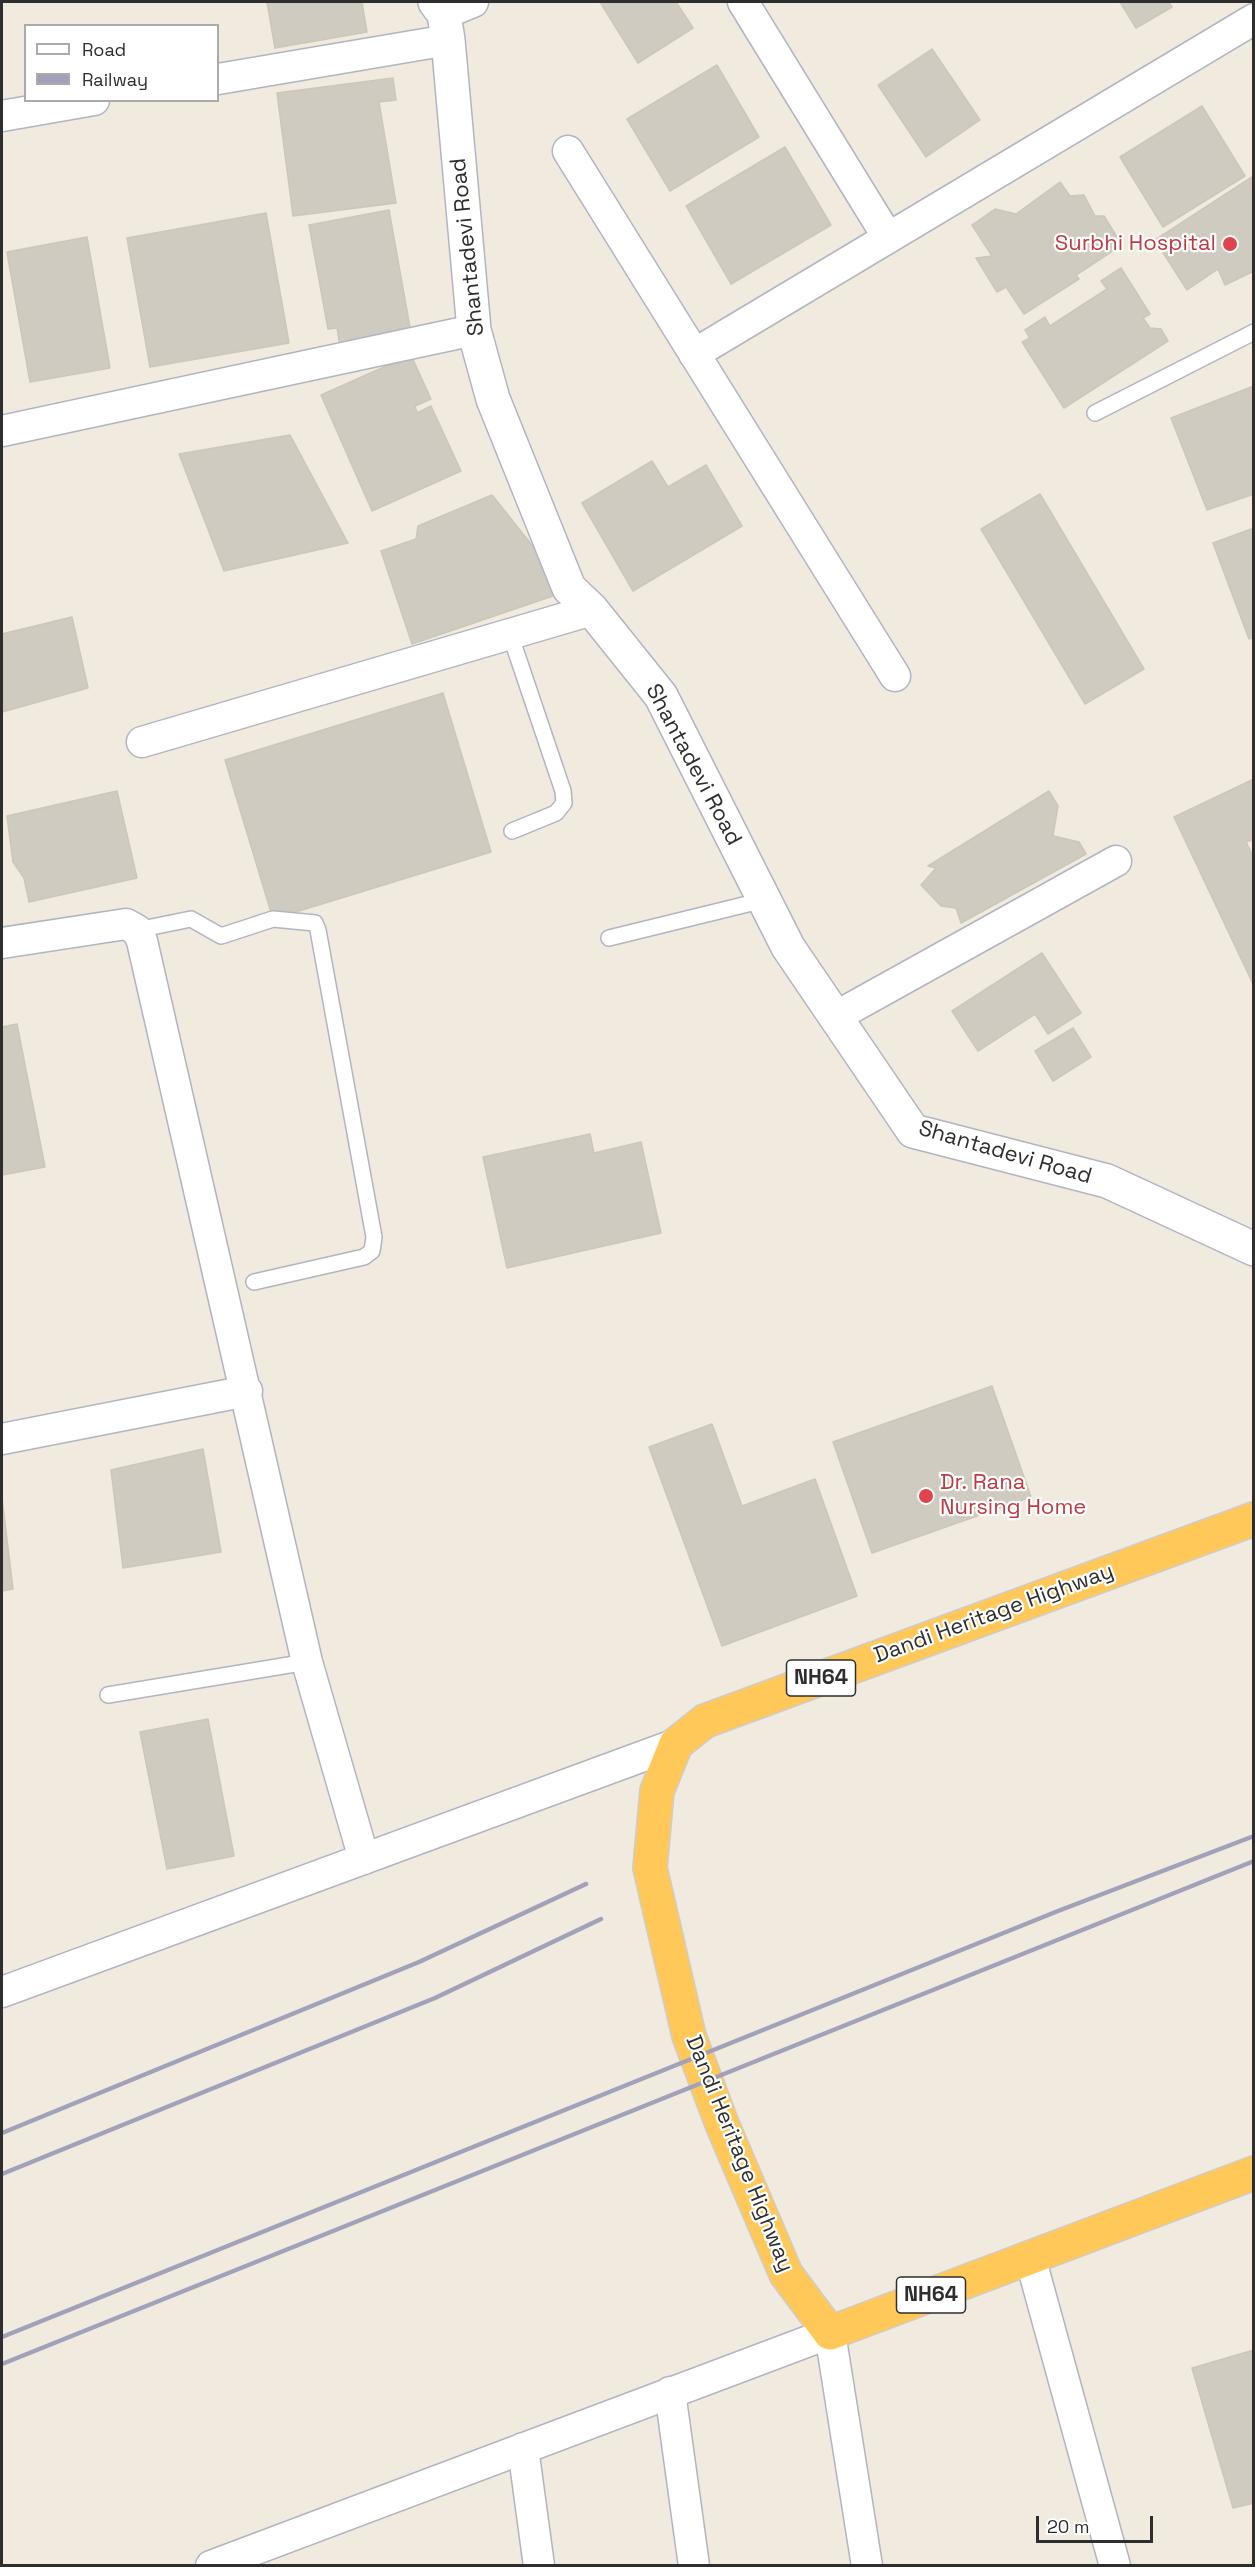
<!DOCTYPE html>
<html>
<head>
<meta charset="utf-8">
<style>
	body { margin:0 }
	#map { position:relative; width:1255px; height:2567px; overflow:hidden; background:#f0eadf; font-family:"Space Grotesk",sans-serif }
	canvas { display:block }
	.frame { position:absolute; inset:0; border:3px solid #2e2e2e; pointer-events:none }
	.legend { position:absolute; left:24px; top:24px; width:195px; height:78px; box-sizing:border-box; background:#fff; border:2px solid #ababab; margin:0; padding:8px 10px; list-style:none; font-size:18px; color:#2e2e2e }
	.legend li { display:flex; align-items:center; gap:12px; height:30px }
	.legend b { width:30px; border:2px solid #ababab }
	.scale { position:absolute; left:1036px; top:2516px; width:117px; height:27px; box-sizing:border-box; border:3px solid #2e2e2e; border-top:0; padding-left:8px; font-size:18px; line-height:21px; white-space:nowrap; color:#2e2e2e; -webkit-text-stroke:4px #fff; paint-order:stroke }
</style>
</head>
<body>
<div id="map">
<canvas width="1255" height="2567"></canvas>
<div class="frame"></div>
<ul class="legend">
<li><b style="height:8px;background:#fff"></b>Road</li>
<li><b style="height:8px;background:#a1a2ba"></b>Railway</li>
</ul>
<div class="scale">20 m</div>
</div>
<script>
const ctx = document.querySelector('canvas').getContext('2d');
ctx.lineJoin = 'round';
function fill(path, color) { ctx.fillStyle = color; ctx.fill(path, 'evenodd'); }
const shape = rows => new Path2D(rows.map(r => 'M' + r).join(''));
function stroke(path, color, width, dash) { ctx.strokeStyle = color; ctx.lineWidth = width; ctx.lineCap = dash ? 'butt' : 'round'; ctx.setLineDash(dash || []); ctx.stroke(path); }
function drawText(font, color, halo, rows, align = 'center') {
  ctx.font = font + ' "Space Grotesk",sans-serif'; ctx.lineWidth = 4.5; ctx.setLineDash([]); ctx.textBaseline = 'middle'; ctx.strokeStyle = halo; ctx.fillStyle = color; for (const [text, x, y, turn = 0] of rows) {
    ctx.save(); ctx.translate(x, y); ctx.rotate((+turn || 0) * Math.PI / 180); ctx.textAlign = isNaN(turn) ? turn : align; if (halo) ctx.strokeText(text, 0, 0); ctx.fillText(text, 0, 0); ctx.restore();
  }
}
const building = shape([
	[267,2,362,2,367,32,275,48,267,2],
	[600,2,676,2,693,28,638,63,600,2],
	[1120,2,1169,2,1172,7,1136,28,1120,2],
	[932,49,980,120,926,157,878,85,932,49],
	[717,65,759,137,670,191,627,119,717,65],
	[393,78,396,100,379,102,396,203,293,216,277,93,393,78],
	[1202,106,1245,176,1163,227,1120,157,1202,106],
	[785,147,831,225,731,284,686,206,785,147],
	[1252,177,1254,271,1225,285,1218,269,1187,290,1155,240,1252,177],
	[1060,182,1070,196,1084,195,1095,216,1104,216,1122,245,1076,275,1079,279,1024,314,1006,287,997,292,976,258,992,256,972,225,995,209,1016,214,1060,182],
	[389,210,411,333,340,346,337,328,328,329,309,225,389,210],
	[266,213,289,343,150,367,127,238,266,213],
	[87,237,110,368,30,382,7,252,87,237],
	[1121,268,1150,314,1143,318,1150,328,1161,329,1168,341,1064,408,1022,342,1030,338,1025,330,1045,317,1050,326,1107,289,1101,281,1121,268],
	[411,355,431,399,415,406,417,413,431,406,461,471,372,511,321,395,411,355],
	[1254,386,1254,494,1207,510,1171,418,1254,386],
	[290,435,348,543,224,571,179,454,290,435],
	[652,461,668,487,706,465,742,526,633,591,582,503,652,461],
	[1040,494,1144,669,1085,704,981,529,1040,494],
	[492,495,539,554,553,596,412,644,381,551,416,539,418,526,492,495],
	[1254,528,1254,637,1249,639,1213,543,1254,528],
	[72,617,88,688,2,712,2,634,72,617],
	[443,693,491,852,273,919,225,760,443,693],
	[1254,779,1254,839,1246,842,1254,858,1254,986,1174,817,1254,779],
	[117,791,137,878,29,902,24,878,13,862,7,816,117,791],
	[1049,791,1058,806,1053,836,1079,842,1086,854,961,923,956,908,941,906,921,885,936,868,928,866,1049,791],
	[1042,953,1081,1013,1048,1034,1035,1014,978,1051,952,1011,1042,953],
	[17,1024,45,1167,2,1175,2,1027,17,1024],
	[1073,1028,1091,1057,1053,1081,1035,1051,1073,1028],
	[590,1134,594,1153,641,1142,661,1233,507,1268,483,1157,590,1134],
	[992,1386,1031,1497,872,1553,833,1442,992,1386],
	[712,1424,742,1506,815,1479,857,1596,722,1646,649,1447,712,1424],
	[203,1449,221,1552,123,1568,111,1470,203,1449],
	[2,1498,13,1589,2,1591,2,1498],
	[208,1719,234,1856,167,1869,140,1732,208,1719],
	[1254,2350,1254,2503,1233,2508,1192,2368,1254,2350]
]);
const service = shape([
	[1095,413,1254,332],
	[510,634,563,791,564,803,556,813,512,831],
	[137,930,191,919,221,936,273,919,315,923,318,930,374,1237,372,1251,364,1257,254,1282],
	[609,938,764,900],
	[108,1695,307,1662]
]);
const minor = shape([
	[743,2,887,236],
	[444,14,473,2],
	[218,79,448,40],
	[2,116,94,100],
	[568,151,895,676],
	[694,354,1254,19],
	[2,431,474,330],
	[142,742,592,610],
	[2,943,126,924,137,930,142,941,307,1662,364,1859],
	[835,1017,1116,861],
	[2,1439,247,1391],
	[2,1992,676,1744],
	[1030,2257,1115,2566],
	[670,2392,694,2566],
	[523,2448,539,2566],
	[211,2566,830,2333,867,2566]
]);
const tertiary = shape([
	[435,2,444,14,448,40,474,330,493,399,569,588,592,610,661,696,788,947,913,1131,1107,1181,1254,1249]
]);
const trunk = shape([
	[1254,1519,705,1721,676,1744,657,1791,650,1868,689,2036,722,2124,786,2274,830,2333,1254,2173]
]);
const rail = shape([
	[2,2133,419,1962,586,1884],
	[2,2174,435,1998,601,1919],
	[2,2337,1058,1911,1254,1836],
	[2,2364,1254,1861]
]);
const markers = [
	[1230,244,8,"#e0444e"],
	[926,1496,8,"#e0444e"]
];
const shields = [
	[821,1678,69],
	[931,2295,69]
];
const shieldNames = [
	["NH64",821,1678],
	["NH64",931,2295]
];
const healthNames = [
	["Surbhi Hospital",1216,244],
	["Dr. Rana",940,1483,"left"],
	["Nursing Home",940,1508,"left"]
];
const streetNames = [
	["Shantadevi Road",468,247,-96],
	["Shantadevi Road",693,765,62],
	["Shantadevi Road",1005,1153,16],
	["Dandi Heritage Highway",994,1614,-20],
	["Dandi Heritage Highway",739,2154,68]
];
fill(building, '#cfcbc0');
stroke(building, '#ccc7b8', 1.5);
stroke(service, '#b3b4c2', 18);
stroke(minor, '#b3b4c2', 33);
stroke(tertiary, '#b3b4c2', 36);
stroke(trunk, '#cdcdcd', 36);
stroke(service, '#fff', 15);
stroke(minor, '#fff', 30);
stroke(tertiary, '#fff', 33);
stroke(trunk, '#ffc858', 33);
stroke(rail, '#a1a2ba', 4.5);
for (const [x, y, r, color] of markers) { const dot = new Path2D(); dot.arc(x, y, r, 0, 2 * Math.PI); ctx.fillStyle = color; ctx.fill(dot); stroke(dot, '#fff', 2); }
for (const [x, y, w] of shields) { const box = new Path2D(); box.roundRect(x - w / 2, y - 18, w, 36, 4.5); ctx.fillStyle = '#fff'; ctx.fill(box); stroke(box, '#2e2e2e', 1.5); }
drawText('bold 21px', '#2e2e2e', null, shieldNames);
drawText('22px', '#be3a42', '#fff', healthNames, 'right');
drawText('22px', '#2e2e2e', '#fff', streetNames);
</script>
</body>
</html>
